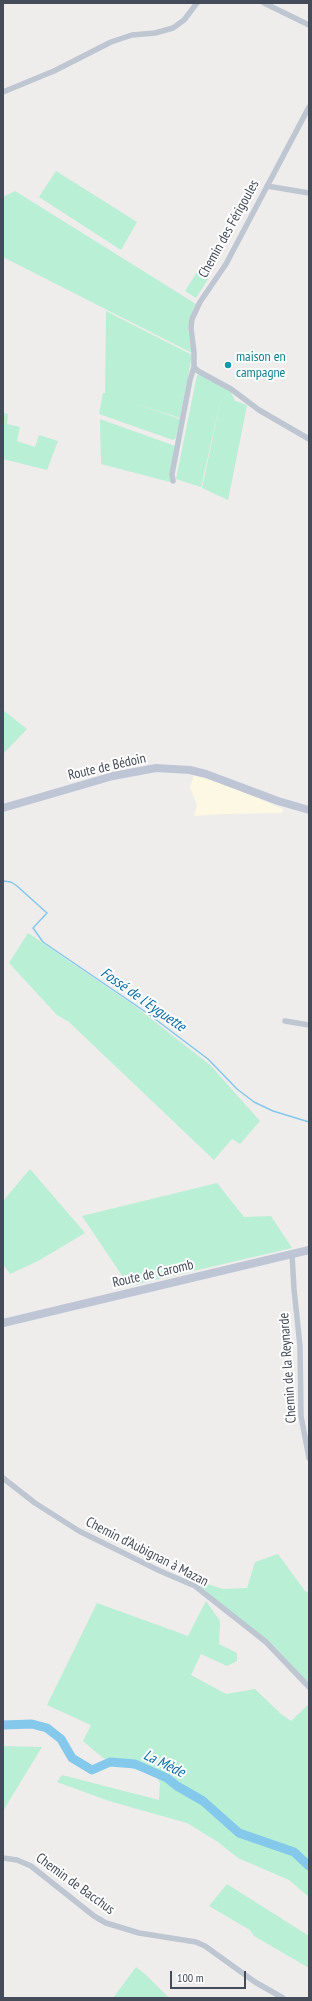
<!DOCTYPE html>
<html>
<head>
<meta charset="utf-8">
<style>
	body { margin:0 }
	#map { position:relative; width:312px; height:2001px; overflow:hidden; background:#efecec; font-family:"PT Sans Narrow",sans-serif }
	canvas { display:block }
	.frame { position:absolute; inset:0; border:4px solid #444c59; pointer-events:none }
	.scale { position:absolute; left:170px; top:1971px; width:76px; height:18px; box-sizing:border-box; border:2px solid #444c59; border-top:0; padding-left:5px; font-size:12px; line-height:14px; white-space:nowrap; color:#444c59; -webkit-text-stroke:3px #fff; paint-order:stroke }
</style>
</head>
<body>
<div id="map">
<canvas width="312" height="2001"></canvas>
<div class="frame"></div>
<div class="scale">100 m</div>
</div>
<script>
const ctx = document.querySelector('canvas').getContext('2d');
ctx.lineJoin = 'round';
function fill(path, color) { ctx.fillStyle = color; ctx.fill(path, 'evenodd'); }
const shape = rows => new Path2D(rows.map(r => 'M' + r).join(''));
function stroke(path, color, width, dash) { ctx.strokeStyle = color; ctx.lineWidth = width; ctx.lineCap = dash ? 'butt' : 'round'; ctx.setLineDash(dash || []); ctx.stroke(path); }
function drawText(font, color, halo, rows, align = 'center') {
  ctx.font = font + ' "PT Sans Narrow",sans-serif'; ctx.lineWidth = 4; ctx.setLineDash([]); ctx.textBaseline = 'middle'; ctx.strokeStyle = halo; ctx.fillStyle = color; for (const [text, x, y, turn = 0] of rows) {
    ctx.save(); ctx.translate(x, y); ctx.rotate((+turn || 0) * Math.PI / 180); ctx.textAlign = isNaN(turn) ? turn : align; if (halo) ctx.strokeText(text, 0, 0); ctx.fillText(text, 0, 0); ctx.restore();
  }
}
const commercial = shape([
	[194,775,222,783,283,809,282,813,225,814,194,816,197,805,190,787]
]);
const green = shape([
	[56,171,137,222,121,250,39,197],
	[15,191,196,304,190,317,188,330,192,353,3,257,3,197],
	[199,269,210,276,196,298,185,291],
	[106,311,192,355,180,418,133,403,180,419,176,438,173,440,99,414,103,393,105,393],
	[201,374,231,392,235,401,247,405,228,500,202,488,223,390,201,487,176,479,197,375],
	[3,413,8,414,7,424,20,427,17,441,35,447,39,435,58,441,47,470,3,459],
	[100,419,175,446,170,482,101,464],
	[3,710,27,729,3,754],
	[28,933,136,1007,210,1065,260,1121,240,1144,232,1139,214,1160,69,1022,57,1015,9,963],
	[30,1169,85,1233,38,1261,10,1274,3,1264,3,1201],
	[217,1183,244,1217,271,1216,292,1248,129,1286,82,1216],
	[278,1554,305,1591,309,1593,309,1684,276,1648,196,1583,197,1581,223,1589,247,1588,255,1562],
	[206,1601,220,1621,219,1644,237,1653,237,1661,227,1666,201,1654,191,1675,226,1694,255,1689,281,1714,291,1721,309,1704,309,1897,289,1880,238,1858,218,1842,187,1823,109,1801,57,1782,62,1775,159,1800,160,1783,157,1777,103,1758,83,1741,91,1725,47,1705,97,1603,188,1636],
	[3,1746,42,1747,3,1811],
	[227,1884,309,1936,309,1968,254,1936,250,1930,209,1906],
	[136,1967,146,1975,169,1998,113,1998]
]);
const stream = shape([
	[3,881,11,882,17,886,47,913,33,928,43,942,147,1013,208,1059,237,1089,254,1102,273,1111,309,1122]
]);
const river = shape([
	[3,1725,32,1724,47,1728,61,1739,72,1758,92,1770,110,1762,135,1764,167,1778,177,1786,203,1801,239,1833,294,1852,309,1866]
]);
const minor = shape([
	[264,3,309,25],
	[3,92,54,71,111,42,132,35,155,33,173,28,184,20,197,3],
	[267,186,309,193],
	[194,367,198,371,231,389,259,410,309,439],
	[173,481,172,474,190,380,194,367,194,352,191,328,192,319,200,302,226,264,309,107],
	[285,1021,309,1025],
	[292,1254,294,1289,300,1346,301,1416,309,1458],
	[3,1478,35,1503,79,1531,160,1571,195,1586,266,1642,309,1687],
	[3,1858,17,1860,31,1866,94,1916,106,1923,139,1933,196,1942,205,1946,255,1982,283,1998]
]);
const secondary = shape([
	[3,808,113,776,156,768,190,770,206,774,278,801,309,810],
	[3,1323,309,1250]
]);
const markers = [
	[228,365,4,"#0f9aa8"]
];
const streetNames = [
	["Chemin des Férigoules",229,229,-61],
	["Route de Bédoin",107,767,-13],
	["Route de Caromb",153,1274,-13],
	["Chemin de la Reynarde",288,1368,-94],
	["Chemin d'Aubignan à Mazan",147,1552,27],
	["Chemin de Bacchus",75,1884,36]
];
const cultureNames = [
	["maison en",236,357],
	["campagne",236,373]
];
const waterNames = [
	["Fossé de l'Eyguette",143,1000,35],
	["La Mède",164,1764,26]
];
fill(commercial, '#fcf8e3');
fill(green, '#b8efd5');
stroke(stream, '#84c8ec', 1.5);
stroke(river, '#84c8ec', 9);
stroke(minor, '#bec6d2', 5.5);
stroke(secondary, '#bec6d6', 8);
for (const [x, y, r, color] of markers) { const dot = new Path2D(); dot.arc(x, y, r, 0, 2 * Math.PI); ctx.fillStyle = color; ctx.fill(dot); stroke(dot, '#fff', 1.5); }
drawText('14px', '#444c59', '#fff', streetNames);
drawText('14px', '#0d838f', '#fff', cultureNames, 'left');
drawText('italic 15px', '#0a6fa6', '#fff', waterNames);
</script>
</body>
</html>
